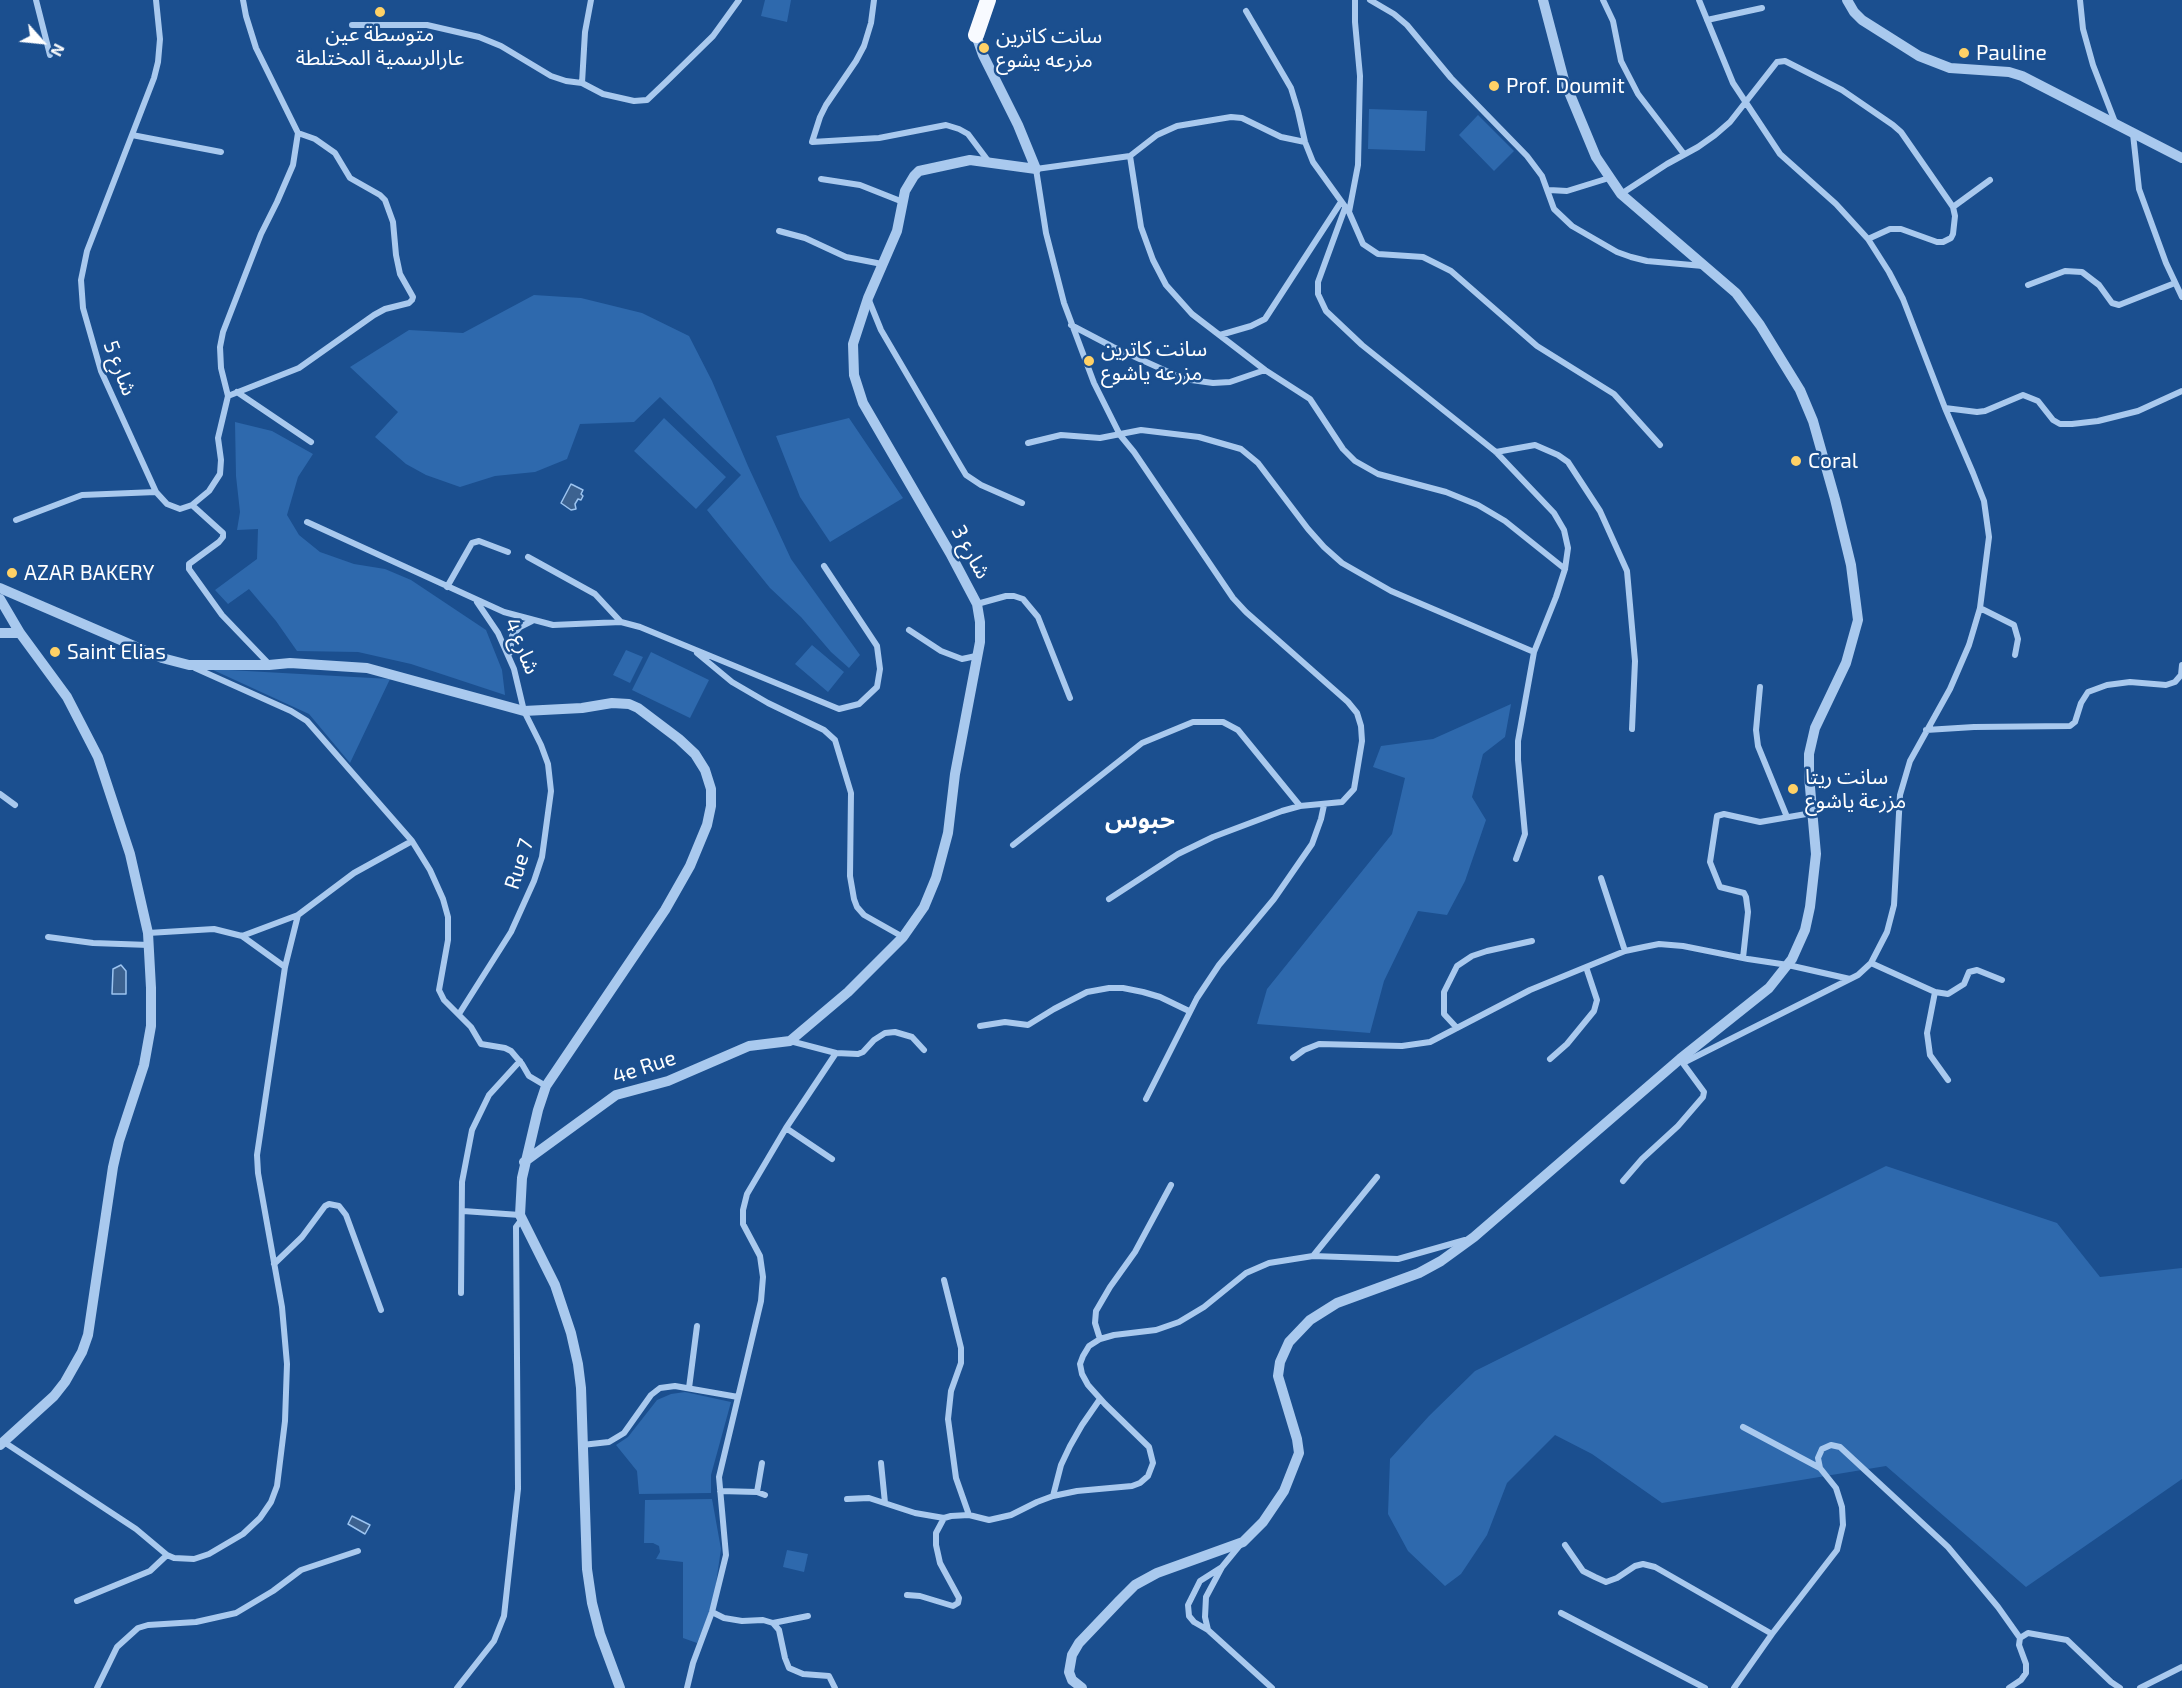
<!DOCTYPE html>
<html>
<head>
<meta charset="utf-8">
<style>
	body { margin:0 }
	#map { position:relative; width:2182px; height:1688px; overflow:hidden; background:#1b4f8f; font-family:"Exo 2",sans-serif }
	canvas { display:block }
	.north { position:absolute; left:12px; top:12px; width:60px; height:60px; -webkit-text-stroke:4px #1b4f8f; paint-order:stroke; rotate:117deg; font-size:16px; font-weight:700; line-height:24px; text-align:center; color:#fff }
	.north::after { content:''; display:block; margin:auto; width:21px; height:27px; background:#fff; clip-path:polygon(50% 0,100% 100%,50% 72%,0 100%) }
</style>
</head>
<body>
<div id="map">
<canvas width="2182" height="1688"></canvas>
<div class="north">N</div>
</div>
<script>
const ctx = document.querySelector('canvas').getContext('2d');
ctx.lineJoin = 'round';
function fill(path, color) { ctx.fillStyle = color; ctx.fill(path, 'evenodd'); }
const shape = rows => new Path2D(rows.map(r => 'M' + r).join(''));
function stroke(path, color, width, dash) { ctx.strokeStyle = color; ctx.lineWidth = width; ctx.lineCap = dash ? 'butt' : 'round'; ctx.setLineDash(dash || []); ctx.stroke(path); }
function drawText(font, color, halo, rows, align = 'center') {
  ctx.font = font + ' "Exo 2","Noto Sans Arabic",sans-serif'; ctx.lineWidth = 5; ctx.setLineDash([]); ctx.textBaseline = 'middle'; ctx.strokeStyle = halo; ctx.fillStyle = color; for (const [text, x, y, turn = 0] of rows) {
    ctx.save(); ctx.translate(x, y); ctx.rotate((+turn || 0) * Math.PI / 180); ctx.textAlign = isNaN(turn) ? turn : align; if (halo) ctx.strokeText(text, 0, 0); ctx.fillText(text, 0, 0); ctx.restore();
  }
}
const green = shape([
	[765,0,791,0,787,22,761,16],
	[1369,109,1427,111,1425,151,1368,149],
	[1478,115,1514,151,1494,171,1459,135],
	[534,295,581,298,642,313,689,336,712,381,748,466,791,559,860,655,849,668,831,652,801,617,770,588,707,510,741,475,660,397,634,422,580,424,567,459,535,472,495,476,460,487,426,475,406,464,375,437,398,412,350,367,409,330,463,333],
	[664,418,726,477,696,509,634,451],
	[849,418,903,498,830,542,800,497,776,436],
	[235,422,272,431,313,454,298,477,287,515,299,535,320,552,354,564,385,569,411,580,486,630,502,670,505,695,411,664,358,652,297,651,276,621,249,589,228,604,215,590,257,559,258,529,237,530,240,512,236,476],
	[812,645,844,672,828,692,795,664],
	[626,650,643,657,630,683,613,675],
	[651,652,709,680,690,718,632,690],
	[211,669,390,679,350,763,309,714],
	[1511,704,1505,737,1483,754,1472,797,1486,820,1465,881,1447,915,1418,911,1384,981,1370,1033,1257,1024,1267,989,1392,834,1405,778,1373,767,1381,746,1433,739],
	[1886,1166,2057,1223,2100,1277,2182,1268,2182,1479,2026,1587,1886,1466,1662,1503,1592,1454,1555,1435,1507,1483,1487,1535,1461,1574,1445,1586,1408,1551,1388,1514,1390,1459,1429,1416,1475,1371],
	[685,1392,731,1402,711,1475,711,1493,639,1494,637,1471,616,1445,628,1437,657,1400,671,1394],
	[712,1499,721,1549,713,1604,697,1643,683,1638,683,1562,656,1559,660,1552,659,1546,653,1543,644,1543,645,1500],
	[787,1550,808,1554,804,1572,783,1567]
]);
const water = shape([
	[571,484,583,490,581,494,583,496,581,500,578,499,575,504,576,509,571,510,561,503,571,484],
	[121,965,126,971,126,994,112,994,113,969,121,965],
	[352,1516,370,1525,365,1534,348,1524,352,1516]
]);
const minor = shape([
	[36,0,50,55],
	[156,0,160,39,158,62,154,78,87,251,81,280,83,308,101,371,156,492,167,504,180,509,192,505,223,533,223,537,219,542,189,564,189,569,222,615,269,664],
	[591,0,585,32,582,83,603,94,634,101,647,100,667,81,713,36,739,0],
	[874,0,871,23,864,46,856,61,826,105,820,117,812,142,879,138,946,125,959,129,968,134,989,162],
	[1370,0,1394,14,1407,25,1451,78,1527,156,1542,176,1554,209,1572,226,1617,252,1631,257,1647,261,1703,266],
	[1603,0,1613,21,1621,61,1638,94,1684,154],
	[2080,0,2083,29,2093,65,2115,122],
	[1246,11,1291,88,1298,111,1305,142,1313,162,1349,212,1363,244,1378,254,1423,257,1451,271,1537,346,1614,394,1660,445],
	[1707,20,1762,8],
	[352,25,427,25,479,37,501,46,551,76,566,81,582,83],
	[2133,134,2139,189,2166,263,2182,297],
	[132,135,221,152],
	[1130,156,1141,227,1153,260,1166,285,1192,314,1265,370,1310,399,1343,449,1355,461,1378,474,1446,492,1478,505,1505,521,1565,569],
	[821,179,860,185,903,202],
	[1549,190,1567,191,1609,178],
	[1621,194,1667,164,1698,147,1715,135,1730,122,1777,62,1785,61,1842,90,1893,125,1901,132,1953,207,1955,216,1953,234,1951,238,1943,242,1937,242,1901,229,1890,229,1868,239],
	[1953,207,1990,180],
	[1349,212,1358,165,1360,76,1355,22,1355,0],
	[779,231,805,238,846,257,882,264],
	[2028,285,2065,271,2082,272,2099,285,2112,303,2119,305,2175,283],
	[868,298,881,330,960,465,966,475,981,485,1022,503],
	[1071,325,1113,347,1184,379,1213,383,1230,382,1265,370],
	[1220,335,1251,326,1265,319,1341,202],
	[237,392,311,442],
	[228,396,299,368,374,315,385,309,409,303,412,300,413,297,400,274,396,255,393,222,385,200,380,195,350,178,335,153,315,139,298,133],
	[1945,408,1977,412,1985,411,2023,395,2038,401,2053,420,2060,424,2072,424,2098,421,2138,411,2182,391],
	[1028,443,1061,435,1100,438,1141,430,1199,437,1241,449,1258,463,1308,529,1324,547,1342,563,1391,591,1534,652,1556,597,1565,569,1568,548,1564,530,1554,513,1496,452,1362,345,1326,311,1318,294,1318,282,1345,208],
	[1496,452,1535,445,1558,455,1568,462,1600,511,1627,571,1635,661,1632,729],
	[192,505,209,491,220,474,221,460,218,438,228,396,221,368,220,347,223,332,261,234,277,202,293,165,298,133,256,48,246,16,243,0],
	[16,520,82,495,156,492],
	[307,522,504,612,553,625,621,622,640,627,839,709,859,704,877,687,880,669,877,646,824,566],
	[528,557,595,594,621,622],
	[447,587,472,543,479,541,508,552],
	[977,604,1006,596,1014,596,1023,599,1038,617,1070,698],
	[1980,608,2014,625,2018,639,2015,655],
	[909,630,941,651,962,659,976,656],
	[510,653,512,636,520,627,532,621],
	[697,653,732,682,768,703,824,730,835,740,851,793,850,876,854,899,857,907,864,915,903,937],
	[195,668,291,711,307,721,412,841,430,870,443,899,448,917,448,940,439,990,444,1000,471,1027,481,1044,505,1048,511,1051,522,1064,529,1076,546,1086],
	[1760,687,1756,730,1758,746,1787,817],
	[1926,730,1974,727,2070,726,2075,722,2081,703,2088,692,2107,685,2130,682,2166,685,2175,682,2181,675,2182,665],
	[0,794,15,805],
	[1013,845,1142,743,1193,722,1223,722,1238,730,1300,806],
	[1516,859,1525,834,1518,760,1518,741,1534,652],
	[1601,878,1625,951],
	[1109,899,1178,854,1213,837,1282,811,1300,806,1342,802,1354,789,1362,741,1361,726,1357,713,1348,702,1246,612,1233,598,1134,452,1120,435,1094,383,1064,303,1046,233,1036,169,1130,156,1157,135,1177,126,1231,117,1242,118,1281,137,1305,142],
	[148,933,214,929,242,936,298,915,354,873,412,841],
	[242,936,285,967],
	[48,937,93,943,149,945],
	[1743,958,1748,912,1746,897,1744,893,1720,887,1710,862,1717,816,1724,814,1760,822,1812,813],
	[1871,963,1935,992,1927,1033,1930,1055,1948,1080],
	[1935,992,1948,994,1964,984,1969,972,1977,970,2002,980],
	[459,1014,511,932,534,881,542,857,551,791,548,764,541,745,524,711,514,669,498,633,477,602],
	[980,1026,1005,1022,1028,1025,1054,1009,1087,992,1109,988,1123,988,1143,992,1160,997,1189,1011],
	[1457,1028,1444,1014,1444,992,1457,966,1472,956,1487,951,1532,941],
	[836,1053,858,1054,863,1052,874,1040,885,1033,895,1032,912,1037,924,1050],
	[1293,1058,1304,1050,1319,1044,1402,1046,1430,1042,1530,990,1625,951,1644,947,1659,944,1683,946,1748,959,1788,965,1850,979],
	[1550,1059,1567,1044,1594,1011,1597,1000,1586,967],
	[1683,1063,1858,975,1871,963,1887,932,1894,905,1900,795,1910,761,1950,689,1969,645,1980,608,1989,537,1984,501,1973,473,1945,408,1903,299,1889,272,1868,239,1836,204,1780,154,1733,83,1699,0],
	[1146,1099,1197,998,1219,965,1274,899,1312,844,1321,819,1324,805],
	[786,1128,832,1159],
	[1623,1181,1642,1159,1678,1126,1703,1097,1704,1092,1682,1062],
	[463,1211,520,1215],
	[1313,1256,1377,1177],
	[274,1264,302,1237,325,1206,329,1204,339,1206,346,1215,381,1310],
	[944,1280,961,1348,961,1363,951,1391,948,1419,956,1478,969,1515,989,1520,1011,1515,1037,1502,1053,1496,1077,1491,1132,1486,1140,1483,1148,1476,1153,1463,1149,1447,1105,1404,1088,1385,1082,1374,1080,1364,1083,1356,1089,1346,1100,1339,1114,1335,1156,1330,1179,1322,1204,1307,1246,1273,1269,1263,1313,1256,1398,1259,1465,1240],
	[461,1293,462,1182,472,1130,489,1095,520,1061],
	[1100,1339,1095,1323,1096,1311,1110,1287,1135,1252,1171,1185],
	[689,1388,697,1326],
	[1743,1427,1820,1468],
	[4,1442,136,1529,167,1555,174,1558,194,1559,209,1554,243,1534,260,1518,271,1502,277,1486,285,1421,287,1364,282,1307,258,1173,257,1155,285,967,298,915],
	[582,1445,609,1442,624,1433,651,1395,660,1388,675,1386,738,1397],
	[881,1463,885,1503],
	[720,1491,757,1492,765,1495],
	[757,1492,762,1463],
	[1053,1496,1061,1465,1070,1446,1082,1425,1100,1399],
	[847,1499,869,1498,915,1513,944,1518],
	[1565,1545,1583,1571,1595,1577,1606,1582,1617,1578,1635,1566,1643,1564,1655,1567,1772,1634],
	[1222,1567,1200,1581,1188,1605,1189,1616,1194,1622,1208,1630,1272,1688],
	[907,1595,920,1596,953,1606,958,1603,959,1598,940,1563,936,1545,936,1533,944,1518,951,1516,969,1515],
	[77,1601,150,1571,167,1555],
	[712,1612,724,1618,742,1621,763,1620,773,1623,779,1630,785,1658,789,1668,803,1674,829,1676,835,1688],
	[1561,1613,1705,1688],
	[773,1623,808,1616],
	[1208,1630,1205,1617,1206,1597,1222,1567,1240,1545],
	[2020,1638,2028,1633,2067,1640,2111,1682,2120,1688],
	[97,1688,117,1647,138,1628,148,1625,196,1622,236,1613,273,1591,301,1570,358,1551],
	[457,1688,494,1641,504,1616,518,1489,516,1227,522,1219],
	[687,1688,693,1663,712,1612,726,1555,719,1477,761,1301,763,1277,760,1256,743,1224,743,1210,747,1194,786,1128,836,1053,790,1041],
	[1734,1688,1772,1634,1837,1550,1843,1525,1842,1507,1836,1488,1820,1468,1818,1458,1822,1449,1831,1445,1840,1447,1948,1547,1998,1607,2020,1638,2019,1645,2026,1664,2026,1673,2021,1680,2009,1688],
	[2140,1688,2182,1667]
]);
const tertiary = shape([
	[1847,0,1854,12,1862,20,1919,56,1950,68,2009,72,2022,76,2182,158],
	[976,35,983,55,1018,125,1036,169],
	[0,588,162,658,189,665,269,665,290,663,367,668,524,711,582,708,612,703,629,704,638,708,679,739,695,754,705,770,711,789,711,806,707,825,690,866,665,910,546,1086,538,1110,522,1178,520,1215,555,1285,571,1333,578,1364,581,1388,587,1569,592,1603,600,1634,620,1688],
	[0,599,20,633,67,697,98,757,130,854,148,933,151,988,151,1026,144,1065,119,1141,113,1167,88,1335,82,1352,65,1382,54,1396,0,1445],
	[0,633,20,633],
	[524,1162,616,1095,668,1081,749,1046,790,1041,848,992,903,937,924,907,936,878,948,833,955,774,980,642,980,622,977,604,950,553,863,403,854,375,853,344,868,298,897,231,905,191,914,176,919,171,970,160,1036,169],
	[1082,1688,1072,1680,1069,1672,1072,1655,1079,1643,1120,1600,1135,1585,1157,1573,1243,1542,1263,1522,1284,1491,1299,1453,1297,1439,1278,1376,1280,1362,1289,1342,1310,1320,1337,1303,1419,1273,1441,1261,1474,1237,1680,1059,1769,988,1792,959,1805,930,1810,907,1816,854,1809,776,1809,754,1815,728,1846,663,1858,620,1851,565,1835,499,1813,421,1800,390,1760,325,1736,293,1621,194,1596,157,1564,80,1543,0]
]);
const trunk = shape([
	[976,35,988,0]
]);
const markers = [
	[380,12,6,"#ffd166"],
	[984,48,6,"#ffd166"],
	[1964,53,6,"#ffd166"],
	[1494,86,6,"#ffd166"],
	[1089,361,6,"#ffd166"],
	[1796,461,6,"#ffd166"],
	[12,573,6,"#ffd166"],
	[55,652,6,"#ffd166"],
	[1793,789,6,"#ffd166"]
];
const poiNames = [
	["متوسطة عين",380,34,"center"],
	["عارالرسمية المختلطة",380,58,"center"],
	["سانت كاترين",996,36],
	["مزرعه يشوع",996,60],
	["Pauline",1976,53],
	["Prof. Doumit",1506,86],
	["سانت كاترين",1101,349],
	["مزرعه ياشوع",1101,373],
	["Coral",1808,461],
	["AZAR BAKERY",24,573],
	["Saint Elias",67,652],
	["سانت ريتا",1805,777],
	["مزرعة ياشوع",1805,801]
];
const streetNames = [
	["شارع 5",120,368,69],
	["شارع 3",971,552,61],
	["شارع 4",522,646,67],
	["Rue 7",519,864,-72],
	["4e Rue",644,1067,-18]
];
const quarterNames = [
	["حبوس",1140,820]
];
fill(green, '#2e69ad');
fill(water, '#3c6290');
stroke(water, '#9cc4f0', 1.5);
stroke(minor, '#a9c9ee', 6);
stroke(tertiary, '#a9c9ee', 10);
stroke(trunk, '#f8faff', 16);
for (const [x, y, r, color] of markers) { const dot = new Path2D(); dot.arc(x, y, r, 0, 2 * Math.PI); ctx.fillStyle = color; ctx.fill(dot); stroke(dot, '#1b4f8f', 2); }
drawText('21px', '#fff', '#1b4f8f', poiNames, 'left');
drawText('21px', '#fff', '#1b4f8f', streetNames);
drawText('bold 24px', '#fff', '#1b4f8f', quarterNames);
</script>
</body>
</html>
